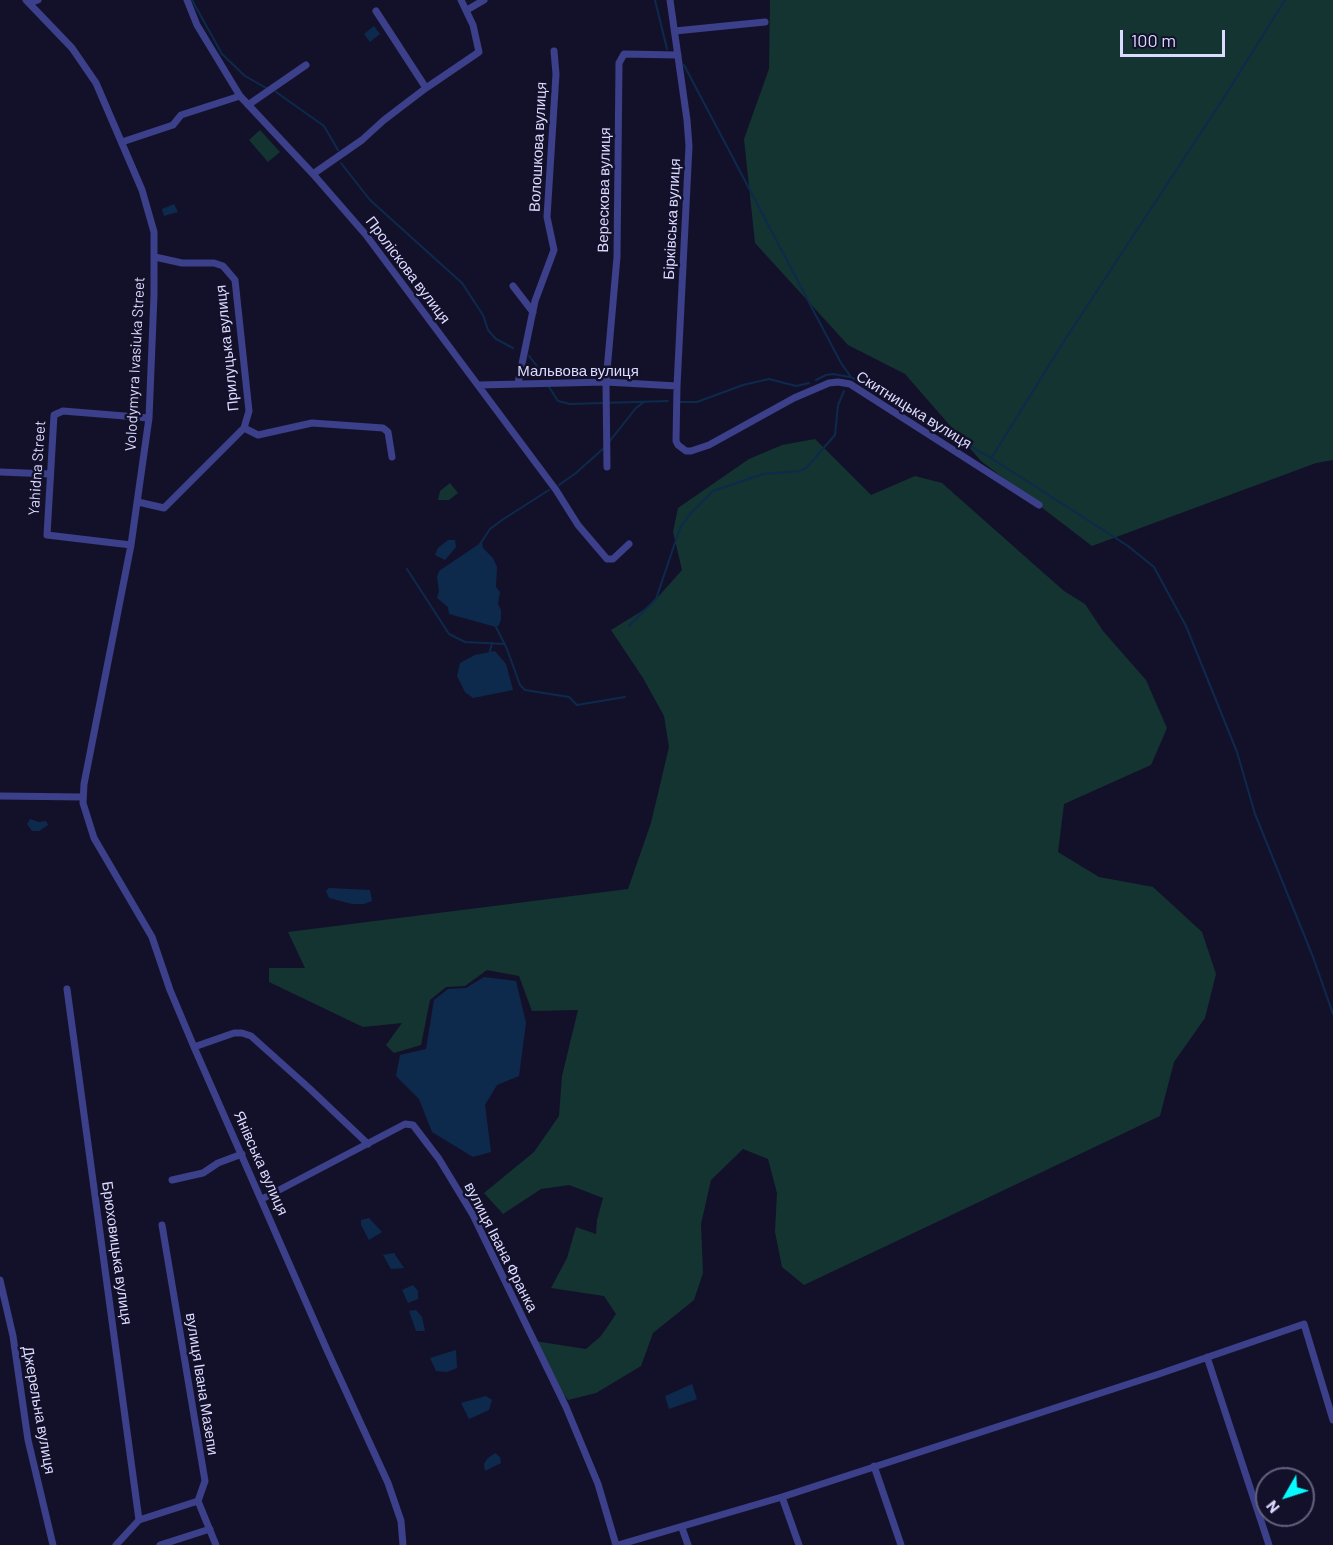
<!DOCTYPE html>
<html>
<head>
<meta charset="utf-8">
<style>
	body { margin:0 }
	#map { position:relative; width:1333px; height:1545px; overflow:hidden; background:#13112a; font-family:Barlow,sans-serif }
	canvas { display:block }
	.north { position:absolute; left:1255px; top:1467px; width:60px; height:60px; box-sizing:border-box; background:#13112a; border:2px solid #63617f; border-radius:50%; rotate:231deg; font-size:16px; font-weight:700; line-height:24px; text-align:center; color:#dbdaff }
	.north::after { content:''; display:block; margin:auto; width:21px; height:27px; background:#06fbff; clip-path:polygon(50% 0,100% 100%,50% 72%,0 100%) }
	.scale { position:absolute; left:1120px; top:30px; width:105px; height:27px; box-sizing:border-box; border:3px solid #dbdaff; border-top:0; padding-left:8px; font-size:18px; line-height:21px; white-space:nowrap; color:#dbdaff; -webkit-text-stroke:4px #13112a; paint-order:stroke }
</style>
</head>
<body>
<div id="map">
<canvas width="1333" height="1545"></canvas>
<div class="north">N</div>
<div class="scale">100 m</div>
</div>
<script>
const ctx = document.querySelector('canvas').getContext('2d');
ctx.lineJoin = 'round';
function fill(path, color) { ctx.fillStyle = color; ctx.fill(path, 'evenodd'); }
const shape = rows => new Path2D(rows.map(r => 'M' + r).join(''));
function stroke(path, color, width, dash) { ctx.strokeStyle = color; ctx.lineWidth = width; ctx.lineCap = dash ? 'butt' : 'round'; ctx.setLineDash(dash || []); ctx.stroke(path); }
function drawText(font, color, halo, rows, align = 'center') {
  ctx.font = font + ' Barlow,sans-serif'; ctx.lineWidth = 5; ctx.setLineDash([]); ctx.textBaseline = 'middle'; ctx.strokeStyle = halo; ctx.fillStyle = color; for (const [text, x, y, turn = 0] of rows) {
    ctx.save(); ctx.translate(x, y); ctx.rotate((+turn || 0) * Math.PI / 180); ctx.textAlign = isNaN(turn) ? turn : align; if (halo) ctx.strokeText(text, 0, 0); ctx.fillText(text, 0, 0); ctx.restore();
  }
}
const green = shape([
	[770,0,1333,0,1333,460,1316,463,1092,546,981,461,905,374,848,345,755,243,744,139,769,69],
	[260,130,280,152,268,162,249,140],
	[815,439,871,495,915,476,942,483,1064,591,1085,604,1103,631,1146,680,1167,728,1151,765,1064,804,1058,852,1099,877,1153,887,1202,932,1216,974,1205,1018,1174,1062,1160,1116,804,1285,782,1267,775,1232,777,1193,768,1159,743,1149,711,1180,701,1224,703,1273,694,1300,653,1333,641,1366,596,1393,568,1400,549,1377,534,1341,586,1349,601,1336,616,1314,604,1296,551,1288,567,1258,576,1227,596,1234,597,1220,603,1198,569,1185,541,1189,503,1214,484,1193,534,1152,559,1116,562,1076,578,1010,532,1011,519,976,487,970,465,986,446,987,430,1000,421,1045,394,1053,386,1045,402,1023,363,1027,269,982,269,968,305,968,288,932,628,889,651,823,669,747,664,716,643,678,611,630,650,606,682,570,673,532,678,508,749,459,782,445],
	[450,483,458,493,449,500,438,500,440,491]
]);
const water = shape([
	[374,26,380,34,370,42,364,34],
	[174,204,178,212,164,216,162,209],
	[448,540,455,540,456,547,445,560,435,555,438,548],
	[482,542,483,548,493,558,497,567,496,587,500,592,498,604,501,610,501,619,499,625,496,627,449,614,448,607,437,598,439,591,437,577,439,571],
	[495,651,506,664,513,690,473,698,465,692,457,676,460,663,475,655],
	[30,819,39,822,46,821,48,825,39,831,32,831,27,824],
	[329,888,370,890,372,901,364,904,352,904,329,898,326,891],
	[484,977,516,981,526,1023,519,1076,497,1085,485,1105,491,1152,473,1157,432,1132,419,1099,396,1076,400,1055,426,1049,434,1000,448,989,466,988],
	[369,1218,382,1232,369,1240,361,1225,361,1220],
	[394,1253,404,1268,391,1269,383,1255],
	[413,1285,418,1291,418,1299,408,1303,402,1290],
	[416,1310,422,1317,425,1331,416,1331,409,1311],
	[456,1350,457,1368,447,1372,436,1371,430,1358],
	[692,1384,697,1399,669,1409,665,1396],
	[486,1396,492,1400,489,1410,469,1419,461,1403],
	[495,1453,500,1457,501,1463,485,1471,484,1464,487,1459]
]);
const stream = shape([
	[192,0,222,54,245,76,268,89],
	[655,0,667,49],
	[684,65,841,363,851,377,991,458,1128,546,1154,567,1186,626,1237,752,1255,814,1313,957,1333,1014],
	[276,92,324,126,338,150],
	[341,163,370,200,462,283,483,315,488,330,496,339,513,348],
	[529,356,540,370],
	[816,380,826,375,833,374,850,377],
	[549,387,558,401,570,404,668,401],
	[680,402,697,402,743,385,769,379,796,386,809,383],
	[609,442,636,408,644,402],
	[992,457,1066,338,1223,99,1285,0],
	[559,485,576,473,605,447],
	[480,544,490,529,502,520,549,490],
	[407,569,449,634,465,642,505,644],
	[495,625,507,649,520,685,525,690,569,697,577,705,625,697],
	[629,626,656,599,680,528,690,514,713,491,763,474,799,471,806,468,835,435,838,405,844,391],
	[489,655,492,643]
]);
const minor = shape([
	[26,0,72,48,96,83,142,190,154,232,154,295,149,418,131,545,84,784,83,803,94,838,152,937,170,990,194,1047,327,1350,388,1483,401,1521,403,1545],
	[187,0,197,25,240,96,313,174,366,235,556,490,578,525,607,559,613,559,629,544],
	[670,0,687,120,689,146,677,386,676,441,678,445,686,451,691,451,709,445,794,398,829,383,838,382,850,384,1039,505],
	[29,3,38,0],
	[467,10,484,0],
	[376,11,426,88],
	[675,31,765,22],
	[248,105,306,65],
	[122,142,173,125,181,115,240,96],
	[313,174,362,140,384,120,426,88,479,52,473,25,461,0],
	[155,257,182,263,214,263,223,266,235,280,249,411,244,428],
	[513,286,533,312],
	[518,383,535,301,554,250,547,217,556,74,554,51],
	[479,385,606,382,677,386],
	[607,467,606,382,617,257,619,63,624,54,678,55],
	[0,472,50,474],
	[138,502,164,508,244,428,258,435,312,423,383,428,388,432,392,457],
	[131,545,47,535,54,415,63,411,149,418],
	[0,796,83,797],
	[67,989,139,1520],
	[194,1047,234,1033,242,1033,251,1036,309,1088,368,1144],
	[172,1180,203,1173,218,1163,242,1154],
	[262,1199,405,1124,413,1125,439,1159,473,1215,566,1407,598,1484,616,1545],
	[162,1225,205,1481,198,1501,216,1545],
	[0,1280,13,1336,28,1440,53,1545],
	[1207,1357,1269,1545],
	[874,1466,901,1545],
	[782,1497,799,1545],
	[682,1528,688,1545],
	[116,1545,139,1520,198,1501],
	[160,1545,210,1529],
	[618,1545,782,1497,1156,1375,1304,1324,1333,1420]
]);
const streetNames = [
	["Волошкова вулиця",538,147,-87],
	["Верескова вулиця",604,190,-89],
	["Бірківська вулиця",672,219,-87],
	["Проліскова вулиця",408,270,53],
	["Прилуцька вулиця",227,348,-96],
	["Volodymyra Ivasiuka Street",135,364,-87],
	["Мальвова вулиця",578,371],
	["Скитницька вулиця",914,410,32],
	["Yahidna Street",37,468,-86],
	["Янівська вулиця",261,1163,66],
	["вулиця Івана Франка",501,1247,63],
	["Брюховицька вулиця",117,1253,82],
	["вулиця Івана Мазепи",202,1384,81],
	["Джерельна вулиця",39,1410,80]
];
fill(green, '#143431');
fill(water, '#0d2a4d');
stroke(stream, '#0d2a4d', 2);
stroke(minor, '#3c3f89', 7);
drawText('15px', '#dbdaff', '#13112a', streetNames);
</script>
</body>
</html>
